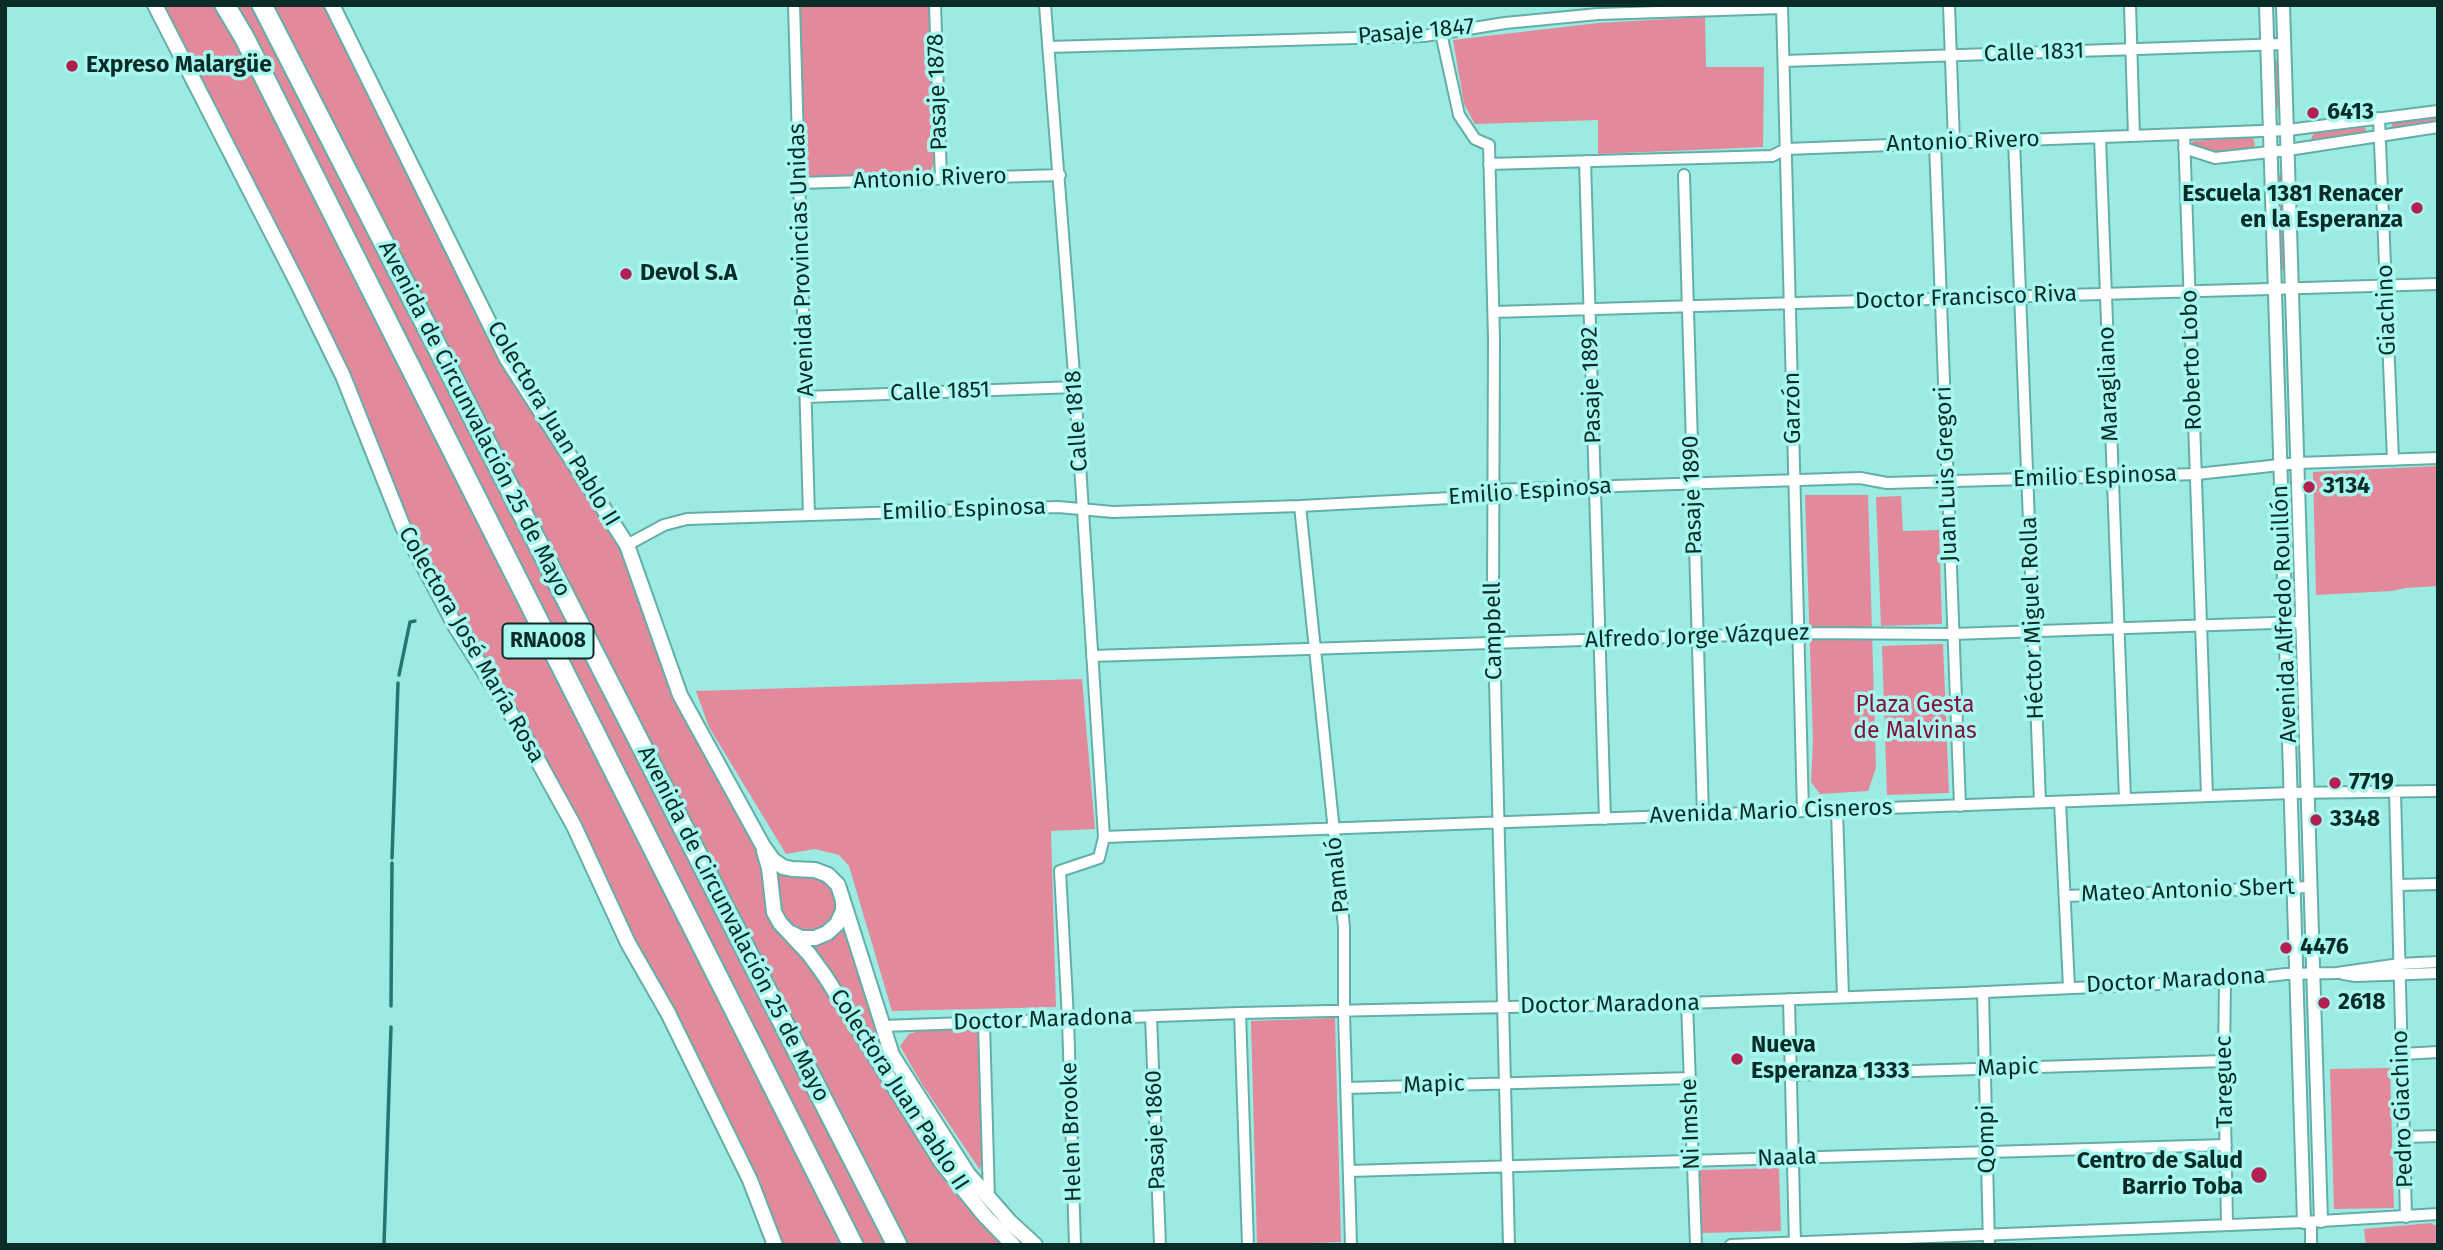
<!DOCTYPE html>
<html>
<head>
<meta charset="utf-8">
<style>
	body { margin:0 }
	#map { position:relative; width:2443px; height:1250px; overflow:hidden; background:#9cebe2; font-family:"Fira Sans",sans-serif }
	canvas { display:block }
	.frame { position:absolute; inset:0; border:7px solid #0a2c29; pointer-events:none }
</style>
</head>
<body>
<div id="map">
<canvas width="2443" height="1250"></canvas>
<div class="frame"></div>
</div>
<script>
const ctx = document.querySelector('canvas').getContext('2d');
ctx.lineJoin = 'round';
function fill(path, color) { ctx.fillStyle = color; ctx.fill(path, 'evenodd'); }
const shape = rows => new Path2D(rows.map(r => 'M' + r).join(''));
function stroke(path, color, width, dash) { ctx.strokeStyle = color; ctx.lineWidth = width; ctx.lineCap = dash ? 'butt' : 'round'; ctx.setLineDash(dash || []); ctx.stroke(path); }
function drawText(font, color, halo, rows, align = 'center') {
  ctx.font = font + ' "Fira Sans",sans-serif'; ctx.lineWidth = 7; ctx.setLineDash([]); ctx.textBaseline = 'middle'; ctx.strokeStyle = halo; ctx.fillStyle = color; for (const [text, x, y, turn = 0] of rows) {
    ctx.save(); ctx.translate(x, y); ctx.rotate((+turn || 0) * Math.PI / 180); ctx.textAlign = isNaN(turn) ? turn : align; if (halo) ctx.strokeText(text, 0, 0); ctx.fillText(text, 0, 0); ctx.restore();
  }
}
const green = shape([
	[155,5,332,5,507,359,627,545,680,695,773,860,828,875,892,1055,948,1145,1035,1245,775,1245,596,876,432,583,343,376],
	[799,5,930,5,935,162,928,175,810,178,806,175],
	[1705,17,1706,67,1764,67,1763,147,1598,154,1598,120,1475,124,1464,104,1453,40,1598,23],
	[2274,60,2280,62,2281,106,2277,109,2274,107,2272,63],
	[2438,115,2438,124,2392,129,2391,127,2394,121],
	[2360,126,2364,126,2367,132,2320,141,2311,139,2314,133],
	[2253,137,2255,145,2253,148,2215,154,2193,147,2191,143,2194,141],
	[2282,173,2285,176,2285,271,2278,268,2276,177],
	[2438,466,2438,586,2406,588,2391,591,2316,595,2313,472],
	[1805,495,1868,495,1876,768,1868,791,1820,794,1811,782,1813,740],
	[1901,496,1903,531,1939,530,1942,624,1881,626,1876,497],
	[1943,644,1949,793,1887,795,1882,646],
	[1082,679,1095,829,1051,831,1056,1007,892,1011,849,866,839,855,815,849,786,854,709,727,696,691],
	[1335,1018,1341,1242,1257,1245,1251,1021],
	[976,1028,981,1033,982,1040,982,1160,980,1170,922,1084,900,1046,909,1034,926,1029],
	[2390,1068,2394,1208,2334,1209,2330,1069],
	[1779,1168,1781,1231,1702,1233,1700,1170],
	[2431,1223,2438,1227,2438,1245,2366,1245,2364,1229]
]);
const stream = shape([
	[399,675,410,622,415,621],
	[392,858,398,683],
	[391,1006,392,863],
	[384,1245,391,1027]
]);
const minor = shape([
	[794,5,809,515],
	[935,5,941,179],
	[1045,5,1075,387,1104,837,1099,858,1060,871,1068,1019,1075,1245],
	[1782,5,1803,811],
	[1949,5,1954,142],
	[2130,5,2134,136],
	[1441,33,1459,115,1475,139,1489,145,1494,339,1493,600,1509,1245],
	[1049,47,1424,36,1505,23,1598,14,1782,8],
	[1784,61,2284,44],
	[2379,118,2393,460],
	[2184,134,2207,796],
	[2100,137,2125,799],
	[2014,140,2040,802],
	[1935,143,1960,806],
	[2184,148,2215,158,2288,150,2438,127],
	[1585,161,1605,819],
	[1489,164,1772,156,1786,149,2288,130,2438,111],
	[1684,175,1703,815],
	[799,183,1060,175],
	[1494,312,2438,284],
	[806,397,1075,387],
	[1300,506,1344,927,1344,1012,1351,1245],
	[627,545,664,525,687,519,1058,507,1113,512,1300,506,1469,497,1493,490,1860,478,1887,483,2197,474,2298,463,2438,458],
	[1092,656,1798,633,1953,634,2302,622],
	[2395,792,2406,1217],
	[2060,802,2069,987],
	[1837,810,1843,997],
	[1104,837,2291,793,2438,791],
	[2398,885,2438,884],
	[2065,896,2310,887],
	[2343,974,2356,976,2438,973],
	[2225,981,2224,1061,2227,1225],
	[1983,992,1989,1245],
	[1789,999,1795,1245],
	[1687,1003,1696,1245],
	[1240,1013,1248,1245],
	[1151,1016,1160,1245],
	[984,1023,989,1198],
	[883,1026,1240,1013,1687,1003,1964,993,2225,981,2286,974,2337,973,2400,964,2438,962],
	[2402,1054,2438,1052],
	[1791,1075,2224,1061],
	[1347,1088,1690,1078],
	[2404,1137,2438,1136],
	[1349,1171,2226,1145],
	[2311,1222,2311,1245],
	[1731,1245,2304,1222,2438,1214]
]);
const tertiary = shape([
	[2266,5,2304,1222],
	[2283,5,2321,1221]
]);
const secondary = shape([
	[155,5,298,284,343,376,403,527,456,627,521,730,574,826,628,943,668,1013,750,1180,775,1245],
	[332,5,507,359,627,545,680,695,763,846,773,860,783,867,792,869,815,870,828,875,838,885,892,1055,968,1174,1010,1222,1035,1245],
	[764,851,769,868,774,912,780,923,809,954,825,976,942,1163,985,1216,1013,1245],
	[791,933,801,938,815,938,827,933,837,924,843,911,843,902]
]);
const motorway = shape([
	[225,5,244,37,853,1245],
	[262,5,897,1245]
]);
const markers = [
	[72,66,7,"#b12051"],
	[2313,113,7,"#b12051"],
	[2417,208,7,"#b12051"],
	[626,274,7,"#b12051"],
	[2309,487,7,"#b12051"],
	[2335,783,7,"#b12051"],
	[2316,820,7,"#b12051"],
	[2286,948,7,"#b12051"],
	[2324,1003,7,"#b12051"],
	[1737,1059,7,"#b12051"],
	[2259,1175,9,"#b12051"]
];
const shields = [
	[548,641,91]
];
const shieldNames = [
	["RNA008",548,641]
];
const streetNames = [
	["Pasaje 1847",1416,32,-5],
	["Calle 1831",2034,53,-2],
	["Pasaje 1878",938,92,-92],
	["Antonio Rivero",1963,142,-2],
	["Antonio Rivero",930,179,-2],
	["Avenida Provincias Unidas",802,260,-92],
	["Doctor Francisco Riva",1966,298,-2],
	["Giachino",2387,310,-92],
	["Roberto Lobo",2192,360,-92],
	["Maragliano",2109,384,-92],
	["Pasaje 1892",1592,385,-92],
	["Calle 1851",940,392,-2],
	["Garzón",1793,408,-91],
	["Avenida de Circunvalación 25 de Mayo",474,419,63],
	["Calle 1818",1077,421,-94],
	["Colectora Juan Pablo II",553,424,59],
	["Juan Luis Gregori",1947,474,-92],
	["Emilio Espinosa",2095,477,-2],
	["Emilio Espinosa",1530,492,-4],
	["Pasaje 1890",1693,495,-92],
	["Emilio Espinosa",964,510,-2],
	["Avenida Alfredo Rouillón",2285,614,-92],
	["Héctor Miguel Rolla",2033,618,-92],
	["Campbell",1494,631,-91],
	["Alfredo Jorge Vázquez",1697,637,-2],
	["Colectora José María Rosa",471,645,60],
	["Avenida Mario Cisneros",1771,812,-2],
	["Pamaló",1338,875,-96],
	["Mateo Antonio Sbert",2188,891,-2],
	["Avenida de Circunvalación 25 de Mayo",733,924,63],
	["Doctor Maradona",2176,981,-3],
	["Doctor Maradona",1610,1005,-1],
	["Doctor Maradona",1043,1020,-2],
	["Mapic",2008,1068,-2],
	["Tareguec",2225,1082,-91],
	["Mapic",1434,1085,-2],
	["Colectora Juan Pablo II",899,1090,57],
	["Pedro Giachino",2403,1109,-92],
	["Ni Imshe",1691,1124,-92],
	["Pasaje 1860",1156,1130,-92],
	["Helen Brooke",1072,1132,-92],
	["Qompi",1987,1139,-91],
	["Naala",1787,1158,-2]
];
const poiNames = [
	["Expreso Malargüe",86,66],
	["6413",2327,113],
	["Escuela 1381 Renacer",2403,195,"right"],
	["en la Esperanza",2403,221,"right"],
	["Devol S.A",640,274],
	["3134",2323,487],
	["7719",2349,783],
	["3348",2330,820],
	["4476",2300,948],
	["2618",2338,1003],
	["Nueva",1751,1046],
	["Esperanza 1333",1751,1072],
	["Centro de Salud",2243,1162,"right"],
	["Barrio Toba",2243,1188,"right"]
];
const parkNames = [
	["Plaza Gesta",1915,706],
	["de Malvinas",1915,732]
];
fill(green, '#e2899b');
stroke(stream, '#247770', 3.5);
stroke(minor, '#62afa8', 14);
stroke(tertiary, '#62afa8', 16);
stroke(secondary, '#62afa8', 18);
stroke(motorway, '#62afa8', 23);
stroke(minor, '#fff', 10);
stroke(tertiary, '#fff', 12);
stroke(secondary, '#fff', 14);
stroke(motorway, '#fff', 19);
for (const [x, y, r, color] of markers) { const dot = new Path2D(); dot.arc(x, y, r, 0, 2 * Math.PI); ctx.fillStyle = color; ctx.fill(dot); stroke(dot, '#a9f8f0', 2.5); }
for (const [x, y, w] of shields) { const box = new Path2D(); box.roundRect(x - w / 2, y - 17.5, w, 35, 5); ctx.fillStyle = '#a9f8f0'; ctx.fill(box); stroke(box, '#0a2c29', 2); }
drawText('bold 21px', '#0a2c29', null, shieldNames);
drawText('23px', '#0a2c29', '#a9f8f0', streetNames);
drawText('bold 23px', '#0a2c29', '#a9f8f0', poiNames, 'left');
drawText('23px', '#84113a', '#a9f8f0', parkNames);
</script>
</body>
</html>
